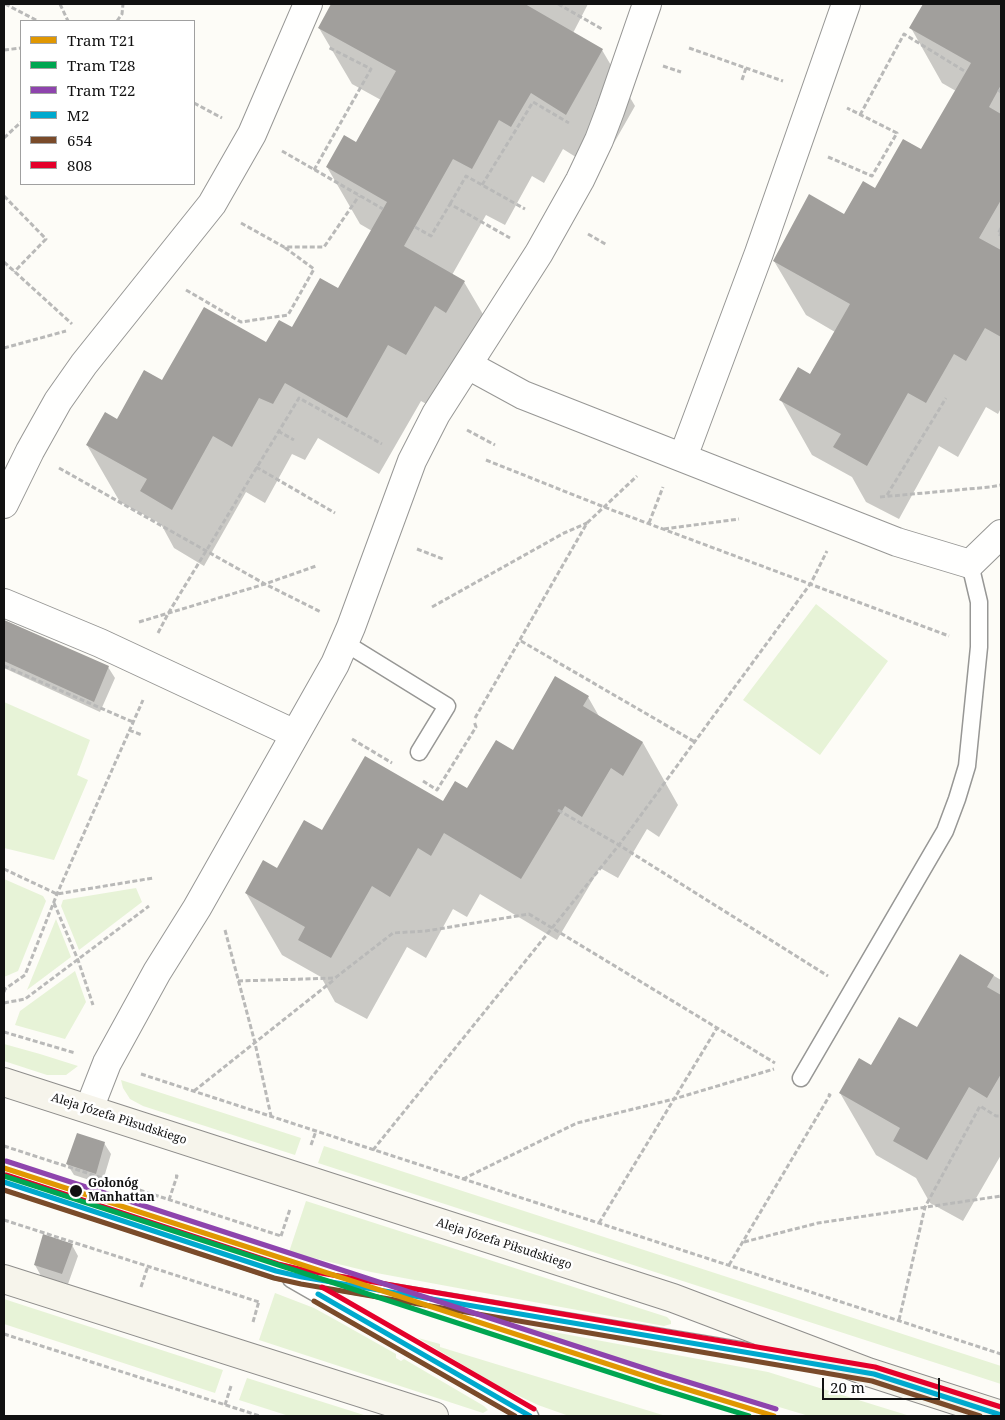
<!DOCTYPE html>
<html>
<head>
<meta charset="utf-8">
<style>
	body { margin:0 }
	#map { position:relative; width:1005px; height:1420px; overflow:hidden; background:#fdfcf7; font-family:"Noto Serif",serif }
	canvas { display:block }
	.frame { position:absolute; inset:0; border:5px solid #111; pointer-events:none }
	.legend { position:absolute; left:20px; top:20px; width:175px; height:165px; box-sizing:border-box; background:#fff; border:1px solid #a0a0a0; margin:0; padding:6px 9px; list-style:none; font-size:15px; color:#111 }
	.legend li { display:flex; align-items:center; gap:10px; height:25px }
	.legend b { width:25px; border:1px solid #a0a0a0 }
	.scale { position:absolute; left:822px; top:1378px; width:118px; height:22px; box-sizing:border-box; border:2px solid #111; border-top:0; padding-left:6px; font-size:15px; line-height:18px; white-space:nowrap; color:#111; -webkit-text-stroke:4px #fff; paint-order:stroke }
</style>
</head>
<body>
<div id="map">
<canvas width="1005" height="1420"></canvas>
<div class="frame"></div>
<ul class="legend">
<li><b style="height:6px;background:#e09702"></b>Tram T21</li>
<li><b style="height:6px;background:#00a651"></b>Tram T28</li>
<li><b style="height:6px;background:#8e44ad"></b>Tram T22</li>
<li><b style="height:6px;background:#00a9ce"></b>M2</li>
<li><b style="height:6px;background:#7a4b2a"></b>654</li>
<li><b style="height:6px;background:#e4002b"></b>808</li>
</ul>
<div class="scale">20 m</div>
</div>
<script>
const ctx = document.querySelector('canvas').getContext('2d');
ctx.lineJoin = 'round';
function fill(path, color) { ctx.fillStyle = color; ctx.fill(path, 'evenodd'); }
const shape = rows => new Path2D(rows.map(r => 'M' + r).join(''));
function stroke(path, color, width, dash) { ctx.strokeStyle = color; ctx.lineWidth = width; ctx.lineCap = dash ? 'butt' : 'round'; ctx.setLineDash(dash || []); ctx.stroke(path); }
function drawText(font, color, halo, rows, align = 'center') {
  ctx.font = font + ' "Noto Serif",serif'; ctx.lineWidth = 5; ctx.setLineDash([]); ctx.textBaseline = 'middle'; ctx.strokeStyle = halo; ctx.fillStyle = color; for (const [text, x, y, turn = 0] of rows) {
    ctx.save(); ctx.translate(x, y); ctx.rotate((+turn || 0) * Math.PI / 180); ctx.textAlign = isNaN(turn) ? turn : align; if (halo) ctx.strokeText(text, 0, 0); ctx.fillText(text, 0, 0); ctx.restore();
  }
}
const green = shape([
	[816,604,888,661,820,755,743,700],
	[4,702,90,740,77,775,88,780,54,860,4,848],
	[4,879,43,896,46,901,18,971,4,977],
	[136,888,142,902,79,950,61,906,63,900],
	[56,919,71,957,27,990],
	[75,971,86,1002,65,1039,15,1025,20,1011],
	[4,1044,40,1054,78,1066,66,1075,47,1075,4,1061],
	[121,1080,301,1138,295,1155,143,1106,130,1099,123,1088],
	[324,1146,1001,1366,1001,1384,318,1163],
	[306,1201,667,1317,671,1321,671,1324,664,1326,371,1272,289,1252],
	[275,1293,314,1308,334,1319,396,1354,396,1358,401,1361,404,1359,484,1406,488,1410,483,1413,259,1340],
	[4,1299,223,1370,215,1393,4,1324],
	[500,1322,768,1372,910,1416,809,1416,662,1372,536,1331,535,1333],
	[418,1338,440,1344,440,1347,666,1416,569,1416,538,1405,500,1387],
	[247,1378,367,1416,289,1416,239,1400]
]);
const shadow = shape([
	[333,4,588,4,573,33,602,50,635,106,598,171,563,149,544,183,532,176,505,225,486,215,452,275,464,282,497,338,439,411,421,401,379,474,318,438,305,460,292,454,265,503,246,492,204,566,174,548,161,524,120,502,87,445,162,381,267,343,293,329,338,290,372,231,360,224,327,167,357,143,381,100,352,84,319,28],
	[924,4,1001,4,1001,408,998,414,986,407,958,457,939,446,899,519,866,502,852,477,812,455,781,400,810,375,835,332,806,315,774,261,845,216,922,151,956,91,942,83,911,28],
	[4,620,108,667,115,678,100,712,4,668],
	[588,697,600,718,643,743,678,805,659,837,647,829,618,878,600,868,557,940,480,894,467,917,453,909,426,958,407,947,367,1019,335,1002,321,977,282,955,246,893,277,870,323,832,443,802,468,790,514,752],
	[960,956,1001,980,1001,1155,963,1221,930,1203,916,1178,876,1155,840,1093,918,1029],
	[104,1143,111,1154,102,1184,74,1175,67,1164],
	[72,1245,78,1256,68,1284,41,1276,35,1265]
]);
const building = shape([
	[331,4,525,4,603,49,566,115,531,93,511,127,499,120,472,169,453,159,404,246,465,281,446,313,435,306,406,355,388,345,347,418,285,383,273,404,259,398,232,447,213,436,172,510,140,491,147,479,86,445,105,412,117,419,144,370,162,380,204,307,266,342,279,320,292,327,320,278,338,288,387,202,326,167,344,135,356,142,396,71,318,28],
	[923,4,1001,4,1001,85,989,107,1001,114,1001,200,979,238,1001,250,1001,337,985,328,966,361,954,354,926,403,908,393,867,466,833,447,841,434,779,400,798,367,810,374,850,304,773,261,809,194,844,214,863,181,875,188,903,139,921,149,971,63,909,28],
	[4,620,109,666,94,702,4,661],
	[555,676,589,696,583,706,643,742,623,776,611,768,582,817,565,806,521,879,444,833,431,856,418,848,390,897,372,886,331,958,298,940,305,927,245,893,263,860,277,868,304,820,322,830,365,756,443,801,455,781,467,788,496,740,513,750],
	[960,954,994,975,987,987,1001,995,1001,1074,987,1098,969,1087,927,1160,893,1141,900,1128,839,1093,859,1058,871,1065,899,1017,917,1027],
	[77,1133,105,1142,96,1174,66,1164],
	[43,1234,73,1244,62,1274,34,1265]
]);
const path = shape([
	[5,4,38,21],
	[60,4,68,21],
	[558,4,602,29],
	[117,21,122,14,123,4],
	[689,48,783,81],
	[4,50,21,48],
	[663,66,681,72],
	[742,80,746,68],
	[998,90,1001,92],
	[194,103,222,118],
	[860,115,904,34,966,72],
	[4,138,21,122],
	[282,151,383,209],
	[828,157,872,176,897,133,847,108],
	[314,170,371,69,328,47],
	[482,185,533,102,569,123],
	[4,196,46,239,14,272],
	[450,204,466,176,525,209],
	[241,223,284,247,324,247,359,196],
	[415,227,431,236,450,204,510,238],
	[1001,228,998,234,1001,235],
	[588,234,607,245],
	[4,262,72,324],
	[186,290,241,322,288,315,314,269,284,247],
	[4,348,66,331],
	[467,430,495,445],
	[278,431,294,440],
	[486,460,604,507,949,636],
	[256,467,335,513],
	[59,468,265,584,321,612],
	[887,495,946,398],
	[880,497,990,487,1001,485],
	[649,523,663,487],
	[664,529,739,519],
	[417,549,443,559],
	[432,607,564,533,587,523],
	[139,622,265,584,316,566],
	[158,633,169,612,299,398,382,444],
	[521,641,695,742],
	[4,666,133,722],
	[475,718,587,523,637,476],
	[129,730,142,735],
	[352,739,392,763],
	[423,781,437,790,476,727,474,721],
	[558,810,619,845,828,976],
	[4,869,57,894,153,878],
	[54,903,78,960,93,1005],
	[225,930,255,1043,271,1116],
	[238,981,335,978,393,933,426,931,529,914,775,1063],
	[4,992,5,989,25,975,57,894,143,700],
	[4,1003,25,999,149,906],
	[4,1032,75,1053],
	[141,1074,1001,1354],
	[194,1091,335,979],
	[311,1145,316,1131],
	[4,1146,281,1236],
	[373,1150,619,845,811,583,827,551],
	[463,1179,577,1123,674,1099,774,1069],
	[169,1200,177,1176,175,1176],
	[4,1220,259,1302],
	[599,1223,717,1028],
	[281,1236,290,1209],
	[744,1242,818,1223,1001,1196],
	[729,1265,830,1095,826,1093],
	[141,1287,148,1266],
	[899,1320,925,1207,980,1106,996,1116,1001,1116],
	[253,1322,259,1301],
	[4,1334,260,1416],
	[225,1405,231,1386]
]);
const lane = shape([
	[345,643,447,706,419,752],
	[801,1078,945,831,957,799,967,766,979,647,979,602,970,564],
	[4,1182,276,1271,302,1277,818,1363],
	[291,1279,530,1416]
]);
const street = shape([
	[468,365,523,395,897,542,970,564,1001,534],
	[683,457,759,253,846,4],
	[4,504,30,451,58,401,84,364,212,204,252,134,308,4],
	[4,603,100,643,295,734],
	[89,1109,107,1063,157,972,197,908,335,664,351,627,412,461,436,414,539,253,580,180,599,140,610,111,647,4]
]);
const secondary = shape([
	[4,1082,673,1298,868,1372,1001,1415],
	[4,1279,434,1416]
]);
const bus1 = shape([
	[4,1182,276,1271,302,1277,874,1374,1001,1415],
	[318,1294,530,1416]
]);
const bus2 = shape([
	[4,1190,274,1278,301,1284,872,1381,980,1416],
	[314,1301,515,1416]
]);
const bus3 = shape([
	[6,1175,278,1264,303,1270,875,1367,1001,1407],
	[322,1287,534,1409]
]);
const tram1 = shape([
	[4,1168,660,1381,774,1416]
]);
const tram2 = shape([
	[4,1176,658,1388,749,1416]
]);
const tram3 = shape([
	[6,1161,662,1374,776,1409]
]);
const markers = [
	[76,1191,7,"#111"]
];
const streetNames = [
	["Aleja Józefa Piłsudskiego",119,1119,18],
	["Aleja Józefa Piłsudskiego",504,1244,18]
];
const stopNames = [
	["Gołonóg",88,1184],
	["Manhattan",88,1198]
];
fill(green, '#e7f3d7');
fill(shadow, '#0003');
fill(building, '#a19f9c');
stroke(lane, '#979795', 19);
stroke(street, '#979795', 30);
stroke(secondary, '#8e8d8b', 30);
stroke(path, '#b9b9b8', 3, [5, 2.5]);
stroke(lane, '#fffffe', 16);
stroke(street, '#fffffe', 28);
stroke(secondary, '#f6f4eb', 28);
stroke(bus1, '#00a9ce', 5);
stroke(bus2, '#7a4b2a', 5);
stroke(bus3, '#e4002b', 5);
stroke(tram1, '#e09702', 5);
stroke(tram2, '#00a651', 5);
stroke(tram3, '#8e44ad', 5);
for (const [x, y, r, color] of markers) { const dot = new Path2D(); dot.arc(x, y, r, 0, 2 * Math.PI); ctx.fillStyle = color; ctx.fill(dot); stroke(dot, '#fff', 2); }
drawText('12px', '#111', '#fff', streetNames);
drawText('bold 12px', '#111', '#fff', stopNames, 'left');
</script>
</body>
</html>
